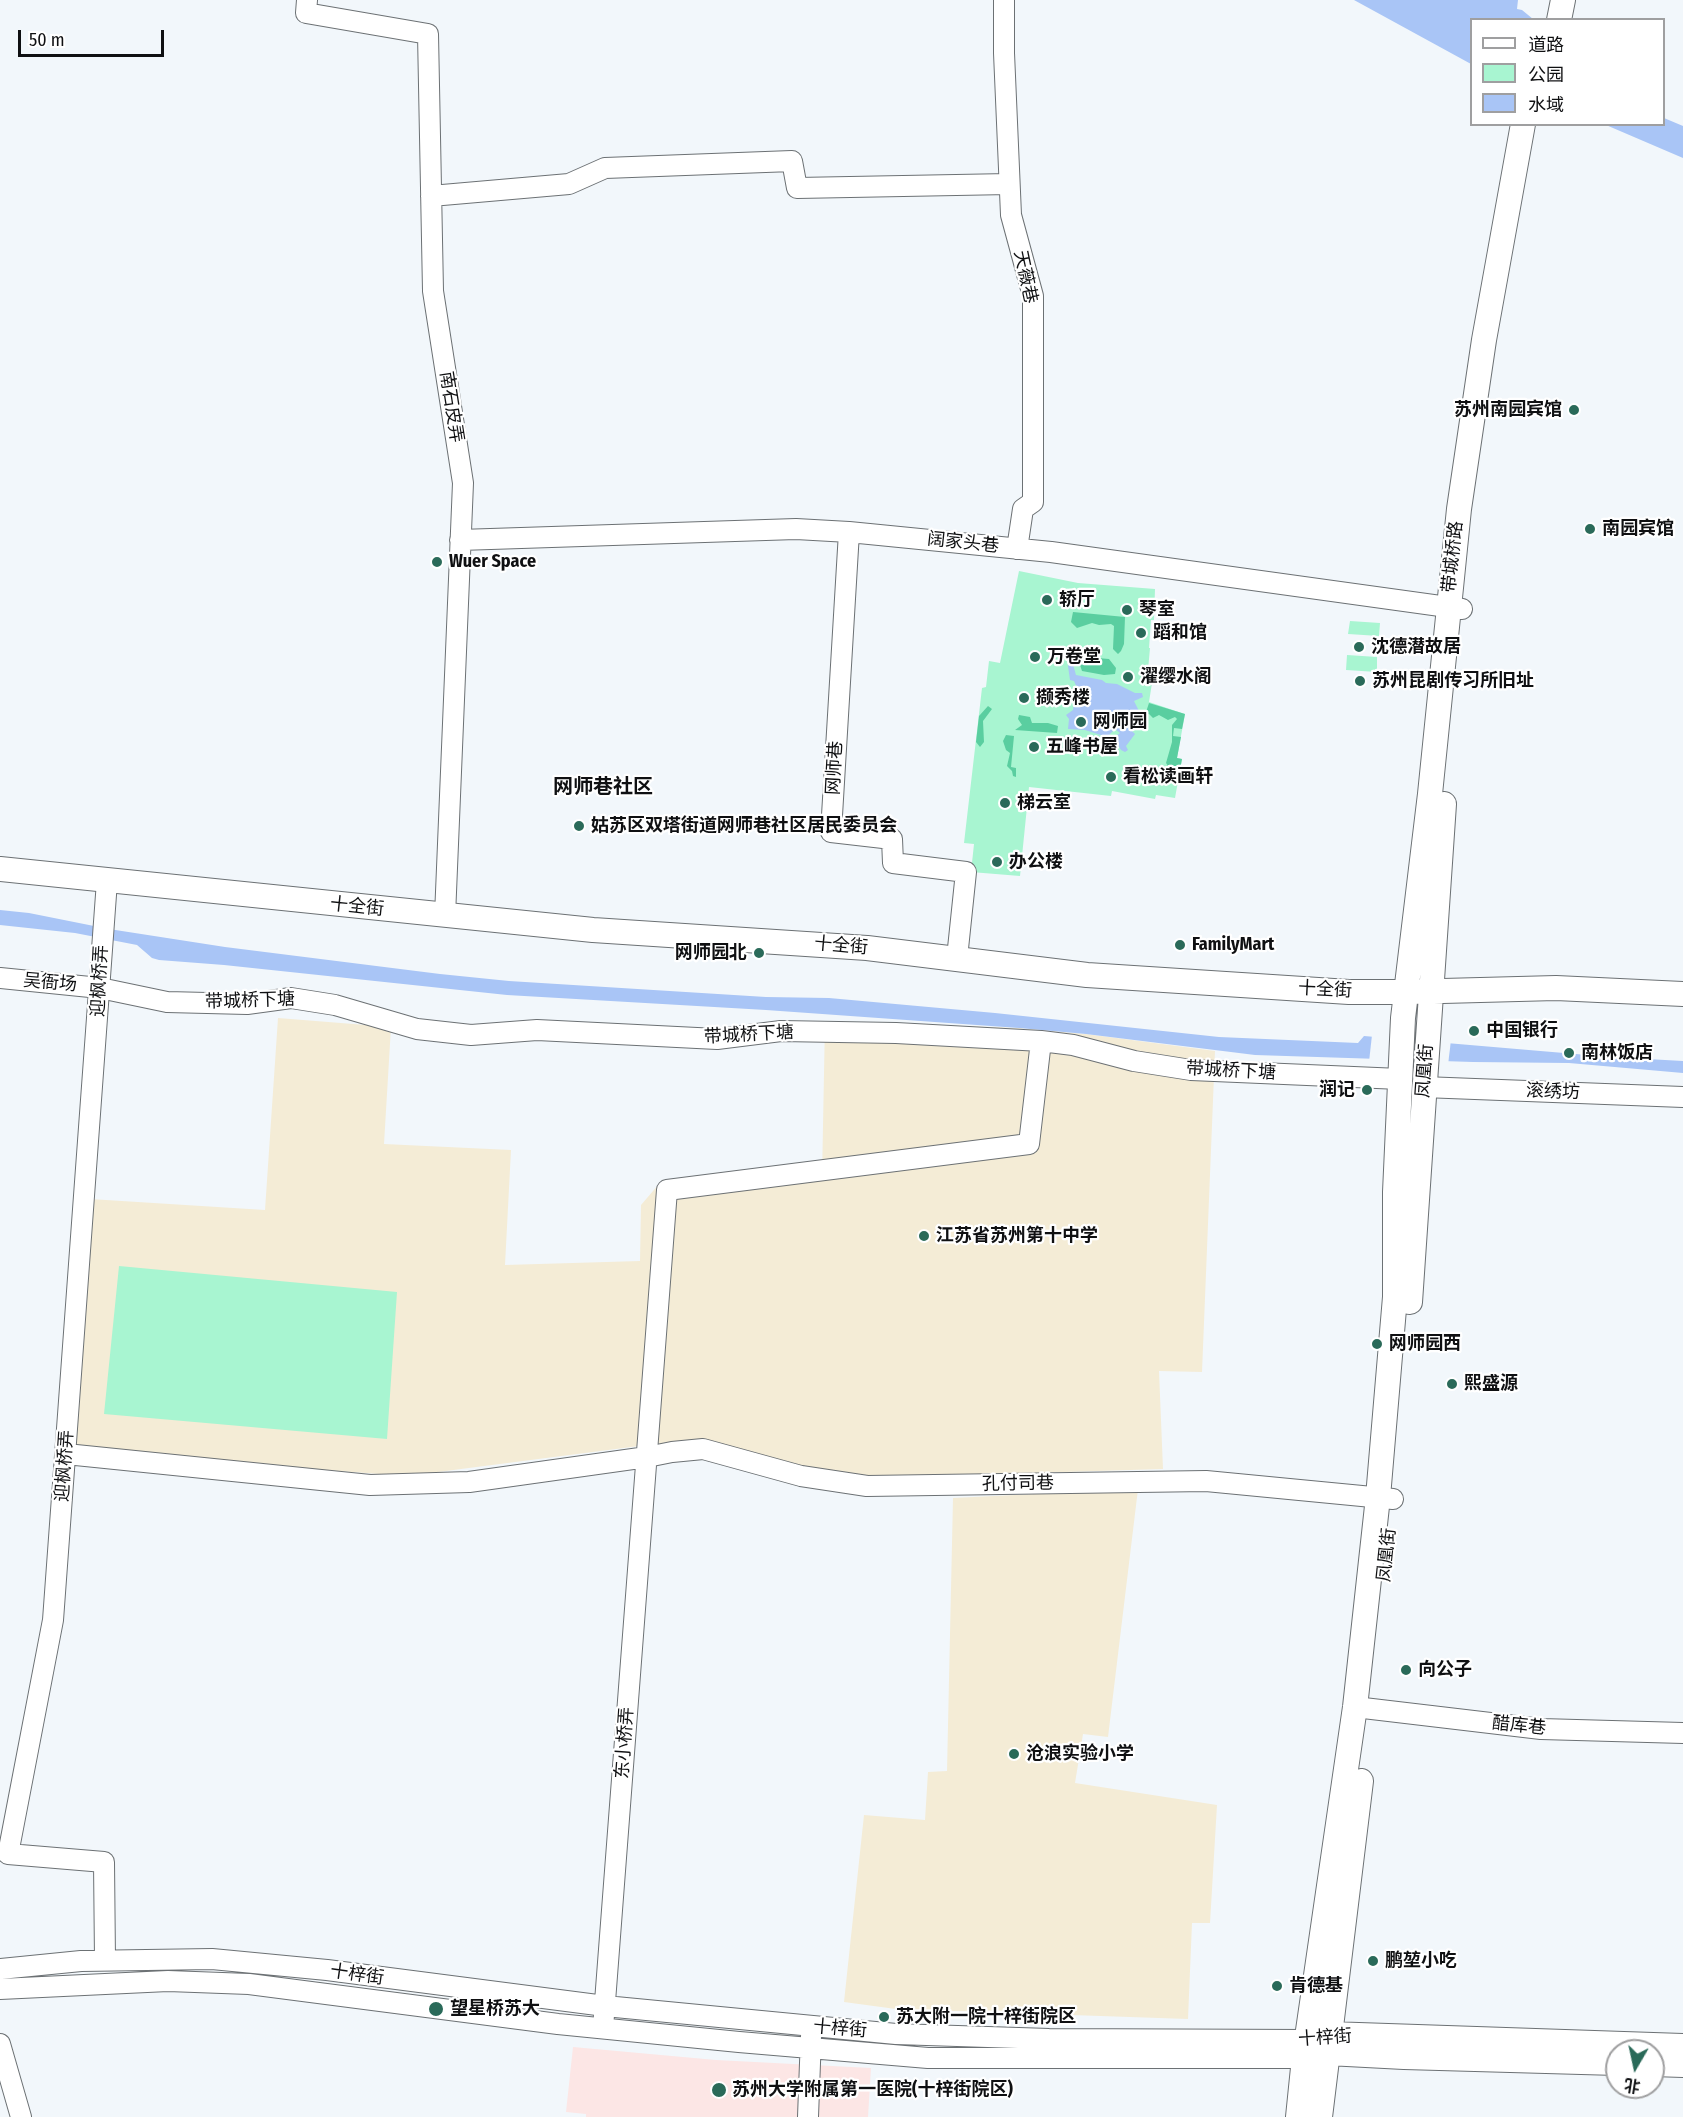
<!DOCTYPE html>
<html>
<head>
<meta charset="utf-8">
<style>
	body { margin:0 }
	#map { position:relative; width:1683px; height:2117px; overflow:hidden; background:#f2f7fb; font-family:"Fira Sans Condensed","Noto Sans SC",sans-serif }
	canvas { display:block }
	.legend { position:absolute; left:1470px; top:18px; width:195px; height:108px; box-sizing:border-box; background:#fff; border:2px solid #9f9fa0; margin:0; padding:8px 10px; list-style:none; font-size:18px; color:#0f1012 }
	.legend li { display:flex; align-items:center; gap:12px; height:30px }
	.legend b { width:30px; border:2px solid #9f9fa0 }
	.north { position:absolute; left:1605px; top:2039px; width:60px; height:60px; box-sizing:border-box; background:#fff; border:2px solid #9f9fa0; border-radius:50%; rotate:189deg; font-size:16px; font-weight:700; line-height:24px; text-align:center; color:#0f1012 }
	.north::after { content:''; display:block; margin:auto; width:21px; height:27px; background:#2a6a59; clip-path:polygon(50% 0,100% 100%,50% 72%,0 100%) }
	.scale { position:absolute; left:18px; top:30px; width:146px; height:27px; box-sizing:border-box; border:3px solid #0f1012; border-top:0; padding-left:8px; font-size:18px; line-height:21px; white-space:nowrap; color:#0f1012; -webkit-text-stroke:4px #fff; paint-order:stroke }
</style>
</head>
<body>
<div id="map">
<canvas width="1683" height="2117"></canvas>
<ul class="legend">
<li><b style="height:8px;background:#fff"></b>道路</li>
<li><b style="height:16px;background:#a8f5d1"></b>公园</li>
<li><b style="height:16px;background:#a9c5f6"></b>水域</li>
</ul>
<div class="north">北</div>
<div class="scale">50 m</div>
</div>
<script>
const ctx = document.querySelector('canvas').getContext('2d');
ctx.lineJoin = 'round';
function fill(path, color) { ctx.fillStyle = color; ctx.fill(path, 'evenodd'); }
const shape = rows => new Path2D(rows.map(r => 'M' + r).join(''));
function stroke(path, color, width, dash) { ctx.strokeStyle = color; ctx.lineWidth = width; ctx.lineCap = dash ? 'butt' : 'round'; ctx.setLineDash(dash || []); ctx.stroke(path); }
function drawText(font, color, halo, rows, align = 'center') {
  ctx.font = font + ' "Fira Sans Condensed","Noto Sans SC",sans-serif'; ctx.lineWidth = 4.5; ctx.setLineDash([]); ctx.textBaseline = 'middle'; ctx.strokeStyle = halo; ctx.fillStyle = color; for (const [text, x, y, turn = 0] of rows) {
    ctx.save(); ctx.translate(x, y); ctx.rotate((+turn || 0) * Math.PI / 180); ctx.textAlign = isNaN(turn) ? turn : align; if (halo) ctx.strokeText(text, 0, 0); ctx.fillText(text, 0, 0); ctx.restore();
  }
}
const education = shape([
	[278,1018,391,1027,384,1144,511,1150,505,1265,640,1261,641,1205,659,1184,822,1178,825,1021,1019,1028,1086,1034,1215,1051,1202,1372,1159,1371,1163,1469,834,1479,670,1442,407,1476,64,1451,90,1199,265,1210],
	[1138,1489,1108,1737,1083,1734,1075,1783,1217,1805,1210,1923,1192,1923,1188,2019,896,2009,844,2002,864,1815,925,1820,928,1772,947,1771,953,1498]
]);
const medical = shape([
	[573,2047,716,2060,871,2068,868,2117,586,2117,586,2114,566,2112]
]);
const green = shape([
	[1019,571,1078,583,1155,589,1154,620,1151,620,1149,648,1150,648,1147,681,1152,683,1149,702,1185,714,1177,758,1182,759,1175,798,1156,795,1155,799,1112,791,1111,796,1029,787,1020,876,971,872,974,844,964,843,982,688,986,687,989,661,1000,663],
	[1350,621,1380,623,1379,636,1348,634],
	[1347,655,1377,657,1377,672,1346,670],
	[119,1266,397,1292,387,1439,104,1414]
]);
const forest = shape([
	[1073,612,1125,617,1124,644,1121,651,1118,654,1113,649,1114,626,1111,624,1099,625,1092,623,1077,628,1071,622],
	[1086,657,1109,659,1116,668,1115,674,1104,675,1082,671,1079,662,1081,659],
	[1149,703,1185,714,1182,729,1174,728,1173,736,1181,737,1177,758,1182,759,1180,770,1175,766,1168,766,1166,763,1172,742,1172,725,1177,719,1175,717,1168,720,1159,715,1153,718,1149,714,1145,715],
	[988,706,992,709,983,721,984,742,980,747,976,742,979,716],
	[1019,715,1030,717,1032,723,1048,723,1058,726,1057,733,1015,730,1022,725,1018,719],
	[1006,735,1014,736,1011,767,1016,768,1016,777,1013,776,1012,771,1007,766,1010,753,1006,750,1003,741]
]);
const water = shape([
	[1354,0,1518,0,1517,9,1522,10,1533,19,1472,20,1471,64],
	[1664,118,1683,126,1683,158,1606,125,1664,124],
	[1074,647,1072,661,1076,675,1102,680,1106,683,1117,684,1135,693,1142,693,1143,697,1134,701,1139,711,1138,715,1129,715,1127,726,1135,734,1126,746,1128,750,1125,752,1121,750,1115,740,1116,736,1120,733,1115,729,1107,737,1085,730,1068,729,1069,719,1066,715,1073,710,1077,688,1074,681,1070,680,1068,666],
	[0,910,29,913,109,929,225,947,440,974,509,981,766,997,829,998,995,1013,1219,1037,1358,1043,1364,1036,1611,1057,1683,1061,1683,1073,1569,1063,1473,1062,1255,1055,1086,1034,1019,1028,766,1010,507,995,224,965,159,960,152,958,137,945,75,933,0,925]
]);
const pier = shape([
	[1372,1035,1451,1040,1448,1065,1369,1062]
]);
const minor = shape([
	[307,0,306,13,428,34,433,291,463,483,445,916],
	[1004,0,1004,53,1011,215,1033,296,1033,502,1023,509,1017,549],
	[431,196,569,184,605,168,792,161,797,188,1009,184],
	[849,532,831,832,892,839,893,863,966,872,957,958],
	[460,540,796,529,849,532,1051,552,1462,609],
	[0,978,100,988,167,1002,247,1004,291,998,335,1005,417,1029,471,1035,537,1030,717,1039,781,1031,896,1033,1041,1041,1073,1045,1134,1061,1191,1070,1400,1079],
	[1423,1087,1683,1097],
	[66,1454,370,1485,469,1482,647,1457,672,1452,703,1449,801,1476,867,1486,1206,1481,1393,1499],
	[1355,1707,1541,1729,1683,1733],
	[105,1960,104,1862,8,1854,53,1620,107,881],
	[0,1969,81,1961,212,1959,327,1970,605,2006,896,2034,1049,2039,1306,2040],
	[0,1989,168,1981,249,1984,558,2024,739,2042,928,2058,1304,2058],
	[603,2028,667,1190,1029,1144,1041,1041],
	[0,2044,21,2117],
	[808,2117,811,2036]
]);
const major = shape([
	[1559,20,1563,0],
	[0,869,593,930,867,948,1087,975,1349,992,1405,992,1556,988,1683,994],
	[1410,1302,1444,804],
	[1314,2038,1329,2034,1683,2046],
	[1314,2056,1328,2053,1404,2057,1617,2063],
	[1653,2064,1683,2065],
	[1298,2117,1304,2058,1355,1707,1378,1497,1395,1297,1395,1192,1403,1018,1430,794,1459,509,1484,340,1523,124],
	[1320,2117,1361,1781]
]);
const markers = [
	[1574,410,6,"#2a6a59"],
	[1590,529,6,"#2a6a59"],
	[437,562,6,"#2a6a59"],
	[1047,600,6,"#2a6a59"],
	[1127,610,6,"#2a6a59"],
	[1141,633,6,"#2a6a59"],
	[1359,647,6,"#2a6a59"],
	[1035,657,6,"#2a6a59"],
	[1128,677,6,"#2a6a59"],
	[1360,681,6,"#2a6a59"],
	[1024,698,6,"#2a6a59"],
	[1081,722,6,"#2a6a59"],
	[1034,747,6,"#2a6a59"],
	[1111,777,6,"#2a6a59"],
	[1005,803,6,"#2a6a59"],
	[579,826,6,"#2a6a59"],
	[997,862,6,"#2a6a59"],
	[1180,945,6,"#2a6a59"],
	[759,953,6,"#2a6a59"],
	[1474,1031,6,"#2a6a59"],
	[1569,1053,6,"#2a6a59"],
	[1367,1090,6,"#2a6a59"],
	[924,1236,6,"#2a6a59"],
	[1377,1344,6,"#2a6a59"],
	[1452,1384,6,"#2a6a59"],
	[1406,1670,6,"#2a6a59"],
	[1014,1754,6,"#2a6a59"],
	[1373,1961,6,"#2a6a59"],
	[1277,1986,6,"#2a6a59"],
	[436,2009,8,"#2a6a59"],
	[884,2017,6,"#2a6a59"],
	[719,2090,8,"#2a6a59"]
];
const streetNames = [
	["天薇巷",1025,277,78],
	["南石皮弄",451,407,81],
	["阔家头巷",963,543,6],
	["带城桥路",1453,557,-84],
	["网师巷",835,768,-87],
	["十全街",357,907,6],
	["十全街",841,946,5],
	["迎枫桥弄",100,981,-87],
	["吴衙场",50,983,5],
	["十全街",1325,990,3],
	["带城桥下塘",250,1001,-2],
	["带城桥下塘",749,1035,-3],
	["带城桥下塘",1231,1071,3],
	["凤凰街",1425,1071,-86],
	["滚绣坊",1553,1092,2],
	["迎枫桥弄",65,1466,-86],
	["孔付司巷",1018,1484,-1],
	["凤凰街",1387,1555,-84],
	["醋库巷",1519,1726,6],
	["东小桥弄",625,1743,-86],
	["十梓街",357,1975,8],
	["十梓街",840,2029,5],
	["十梓街",1325,2038,-4]
];
const poiNames = [
	["苏州南园宾馆",1562,410,"right"],
	["南园宾馆",1602,529],
	["Wuer Space",449,562],
	["轿厅",1059,600],
	["琴室",1139,610],
	["蹈和馆",1153,633],
	["沈德潜故居",1371,647],
	["万卷堂",1047,657],
	["濯缨水阁",1140,677],
	["苏州昆剧传习所旧址",1372,681],
	["撷秀楼",1036,698],
	["网师园",1093,722],
	["五峰书屋",1046,747],
	["看松读画轩",1123,777],
	["梯云室",1017,803],
	["姑苏区双塔街道网师巷社区居民委员会",591,826],
	["办公楼",1009,862],
	["FamilyMart",1192,945],
	["网师园北",747,953,"right"],
	["中国银行",1486,1031],
	["南林饭店",1581,1053],
	["润记",1355,1090,"right"],
	["江苏省苏州第十中学",936,1236],
	["网师园西",1389,1344],
	["熙盛源",1464,1384],
	["向公子",1418,1670],
	["沧浪实验小学",1026,1754],
	["鹏堃小吃",1385,1961],
	["肯德基",1289,1986],
	["望星桥苏大",450,2009],
	["苏大附一院十梓街院区",896,2017],
	["苏州大学附属第一医院(十梓街院区)",732,2090]
];
const neighbourhoodNames = [
	["网师巷社区",603,787]
];
fill(education, '#f4ecd6');
fill(medical, '#fce6e5');
fill(green, '#a8f5d1');
fill(forest, '#5acea0');
fill(water, '#a9c5f6');
fill(pier, '#f2f7fb');
stroke(minor, '#6c7174', 22);
stroke(major, '#6c7174', 26);
stroke(minor, '#fff', 20);
stroke(major, '#fff', 24);
for (const [x, y, r, color] of markers) { const dot = new Path2D(); dot.arc(x, y, r, 0, 2 * Math.PI); ctx.fillStyle = color; ctx.fill(dot); stroke(dot, '#fff', 2); }
drawText('18px', '#0f1012', '#fff', streetNames);
drawText('bold 18px', '#0f1012', '#fff', poiNames, 'left');
drawText('bold 20px', '#0f1012', '#fff', neighbourhoodNames);
</script>
</body>
</html>
